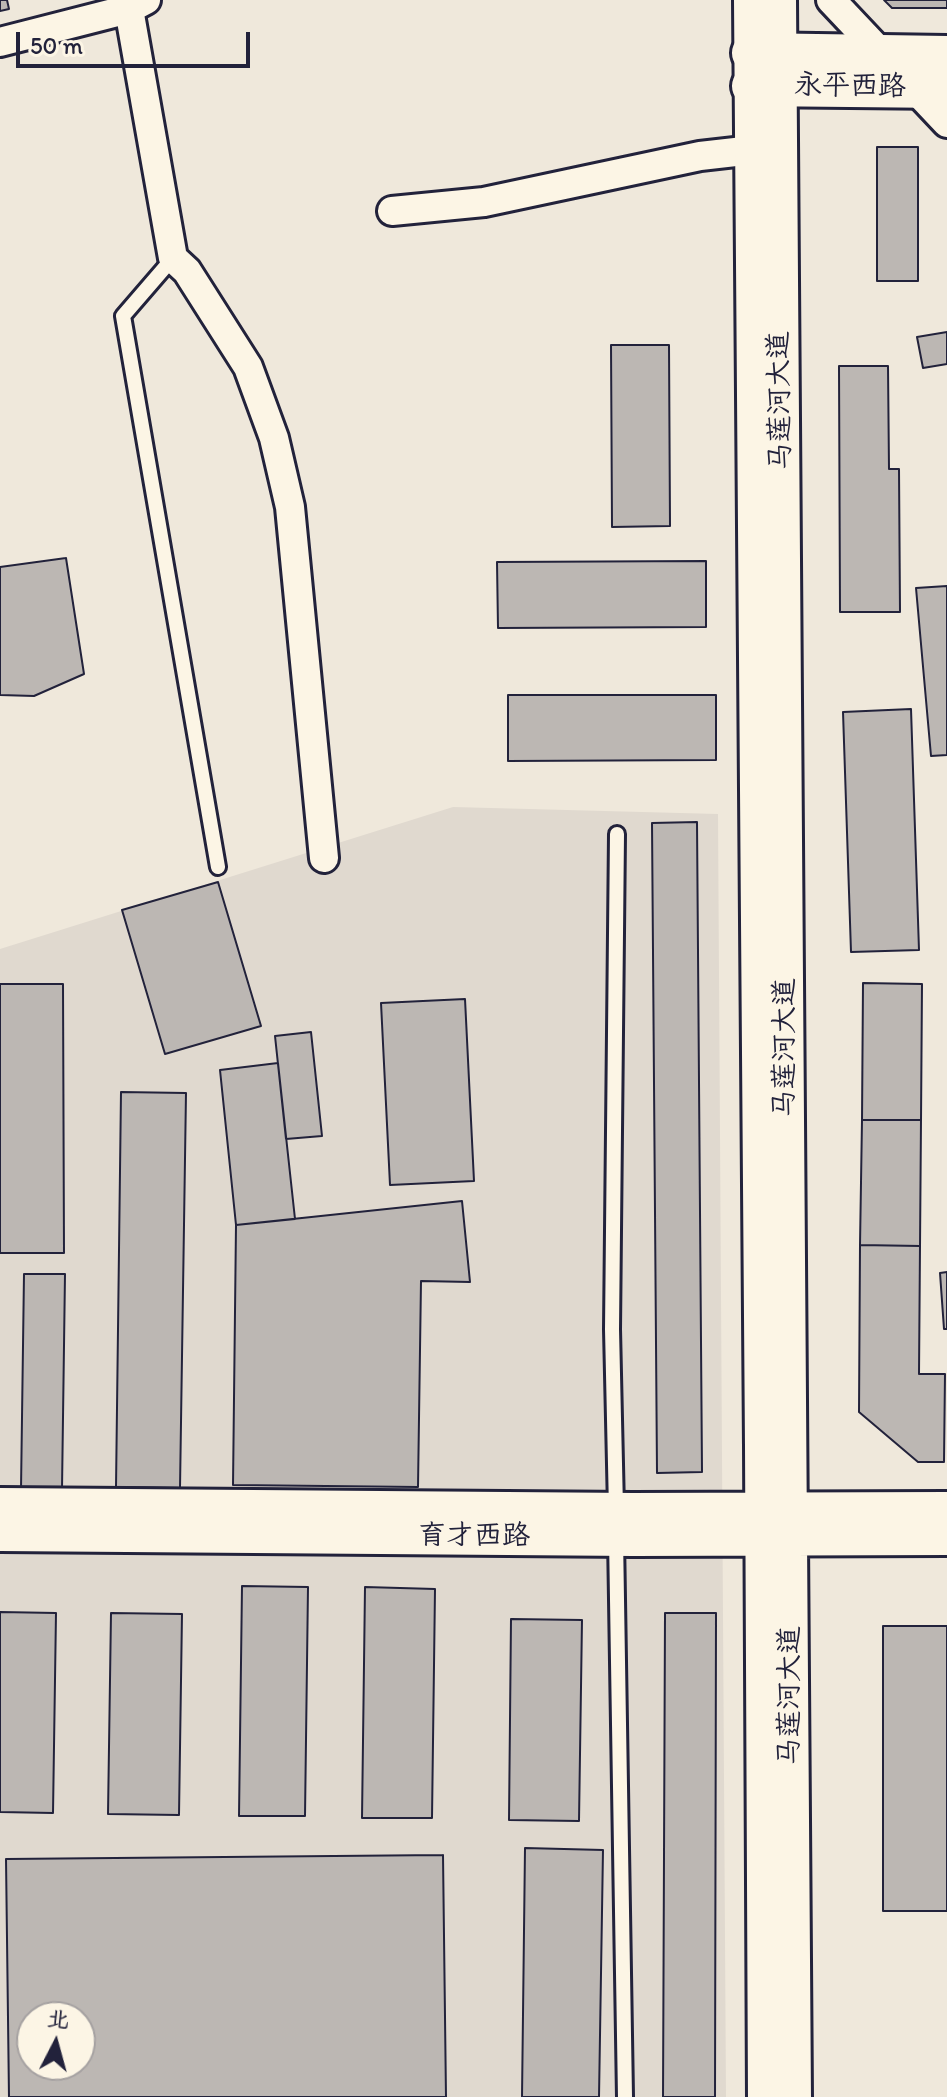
<!DOCTYPE html>
<html>
<head>
<meta charset="utf-8">
<style>
	body { margin:0 }
	#map { position:relative; width:947px; height:2097px; overflow:hidden; background:#efe8db; font-family:Itim,"LXGW WenKai TC",sans-serif }
	canvas { display:block }
	.north { position:absolute; left:16px; top:2001px; width:80px; height:80px; box-sizing:border-box; background:#fcf5e5; border:2px solid #a5a1a1; border-radius:50%; rotate:6deg; font-size:22px; font-weight:700; line-height:32px; text-align:center; color:#22223b }
	.north::after { content:''; display:block; margin:auto; width:28px; height:36px; background:#22223b; clip-path:polygon(50% 0,100% 100%,50% 72%,0 100%) }
	.scale { position:absolute; left:16px; top:32px; width:234px; height:36px; box-sizing:border-box; border:4px solid #22223b; border-top:0; padding-left:10px; font-size:24px; line-height:28px; white-space:nowrap; color:#22223b; -webkit-text-stroke:6px #fcf5e5; paint-order:stroke }
</style>
</head>
<body>
<div id="map">
<canvas width="947" height="2097"></canvas>
<div class="north">北</div>
<div class="scale">50 m</div>
</div>
<script>
const ctx = document.querySelector('canvas').getContext('2d');
ctx.lineJoin = 'round';
function fill(path, color) { ctx.fillStyle = color; ctx.fill(path, 'evenodd'); }
const shape = rows => new Path2D(rows.map(r => 'M' + r).join(''));
function stroke(path, color, width, dash) { ctx.strokeStyle = color; ctx.lineWidth = width; ctx.lineCap = dash ? 'butt' : 'round'; ctx.setLineDash(dash || []); ctx.stroke(path); }
function drawText(font, color, halo, rows, align = 'center') {
  ctx.font = font + ' Itim,"LXGW WenKai TC",sans-serif'; ctx.lineWidth = 6; ctx.setLineDash([]); ctx.textBaseline = 'middle'; ctx.strokeStyle = halo; ctx.fillStyle = color; for (const [text, x, y, turn = 0] of rows) {
    ctx.save(); ctx.translate(x, y); ctx.rotate((+turn || 0) * Math.PI / 180); ctx.textAlign = isNaN(turn) ? turn : align; if (halo) ctx.strokeText(text, 0, 0); ctx.fillText(text, 0, 0); ctx.restore();
  }
}
const built = shape([
	[453,807,718,814,726,2097,0,2097,0,949],
	[32,2017,80,2017,80,2065,32,2065]
]);
const building = shape([
	[0,0,7,0,9,9,0,11,0,0],
	[884,0,947,0,947,8,892,8,884,0],
	[877,147,918,147,918,281,877,281,877,147],
	[947,332,947,364,923,368,917,337,947,332],
	[611,345,669,345,670,526,612,527,611,345],
	[839,366,888,366,889,469,899,469,900,612,840,612,839,366],
	[66,558,84,674,34,696,0,695,0,567,66,558],
	[706,561,706,627,498,628,497,562,706,561],
	[947,586,947,755,931,756,916,588,947,586],
	[508,695,716,695,716,760,508,761,508,695],
	[911,709,919,950,851,952,843,712,911,709],
	[697,822,702,1472,657,1473,652,823,697,822],
	[218,882,261,1026,165,1054,122,910,218,882],
	[863,983,922,984,921,1120,862,1120,863,983],
	[0,984,63,984,64,1253,0,1253,0,984],
	[465,999,474,1181,390,1185,381,1003,465,999],
	[311,1032,322,1136,286,1139,275,1036,311,1032],
	[278,1063,295,1219,236,1225,220,1070,278,1063],
	[121,1092,186,1093,180,1488,116,1487,121,1092],
	[862,1120,921,1120,920,1246,860,1245,862,1120],
	[462,1201,470,1282,421,1281,418,1487,233,1485,236,1225,462,1201],
	[860,1245,920,1246,919,1374,945,1374,944,1462,918,1462,859,1412,860,1245],
	[947,1272,947,1329,944,1329,940,1273,947,1272],
	[24,1274,65,1274,62,1489,21,1489,24,1274],
	[242,1586,308,1587,305,1816,239,1816,242,1586],
	[365,1587,435,1589,432,1818,362,1818,365,1587],
	[0,1612,56,1613,53,1813,0,1812,0,1612],
	[111,1613,182,1614,179,1815,108,1814,111,1613],
	[665,1613,716,1613,715,2097,663,2097,665,1613],
	[511,1619,582,1620,579,1821,509,1820,511,1619],
	[883,1626,947,1626,947,1911,883,1911,883,1626],
	[525,1848,603,1850,599,2097,522,2097,525,1848],
	[443,1855,446,2097,9,2097,6,1859,443,1855],
	[32,2017,80,2017,80,2065,32,2065,32,2017]
]);
const service = shape([
	[173,258,123,316,218,867],
	[616,1509,612,1329,617,834],
	[616,1537,625,2097]
]);
const minor = shape([
	[831,0,947,123],
	[129,9,173,258,187,271,248,367,274,438,290,507,324,858],
	[0,42,129,9,146,0],
	[392,211,484,202,700,156,753,150]
]);
const tertiary = shape([
	[752,0,763,1445,766,2097],
	[778,0,793,2097],
	[0,1506,633,1511,947,1510],
	[0,1533,634,1538,947,1537]
]);
const secondary = shape([
	[752,53,947,56],
	[752,86,947,88]
]);
const streetNames = [
	["永平西路",850,87,1],
	["马莲河大道",781,401,-91],
	["马莲河大道",786,1048,-90],
	["育才西路",474,1537],
	["马莲河大道",791,1696,-90]
];
fill(built, '#e0d9cf');
fill(building, '#bcb7b3');
stroke(building, '#22223b', 2);
stroke(service, '#22223b', 20);
stroke(minor, '#22223b', 34);
stroke(tertiary, '#22223b', 42);
stroke(secondary, '#22223b', 46);
stroke(service, '#fcf5e5', 14);
stroke(minor, '#fcf5e5', 28);
stroke(tertiary, '#fcf5e5', 36);
stroke(secondary, '#fcf5e5', 40);
drawText('28px', '#22223b', '#fcf5e5', streetNames);
</script>
</body>
</html>
